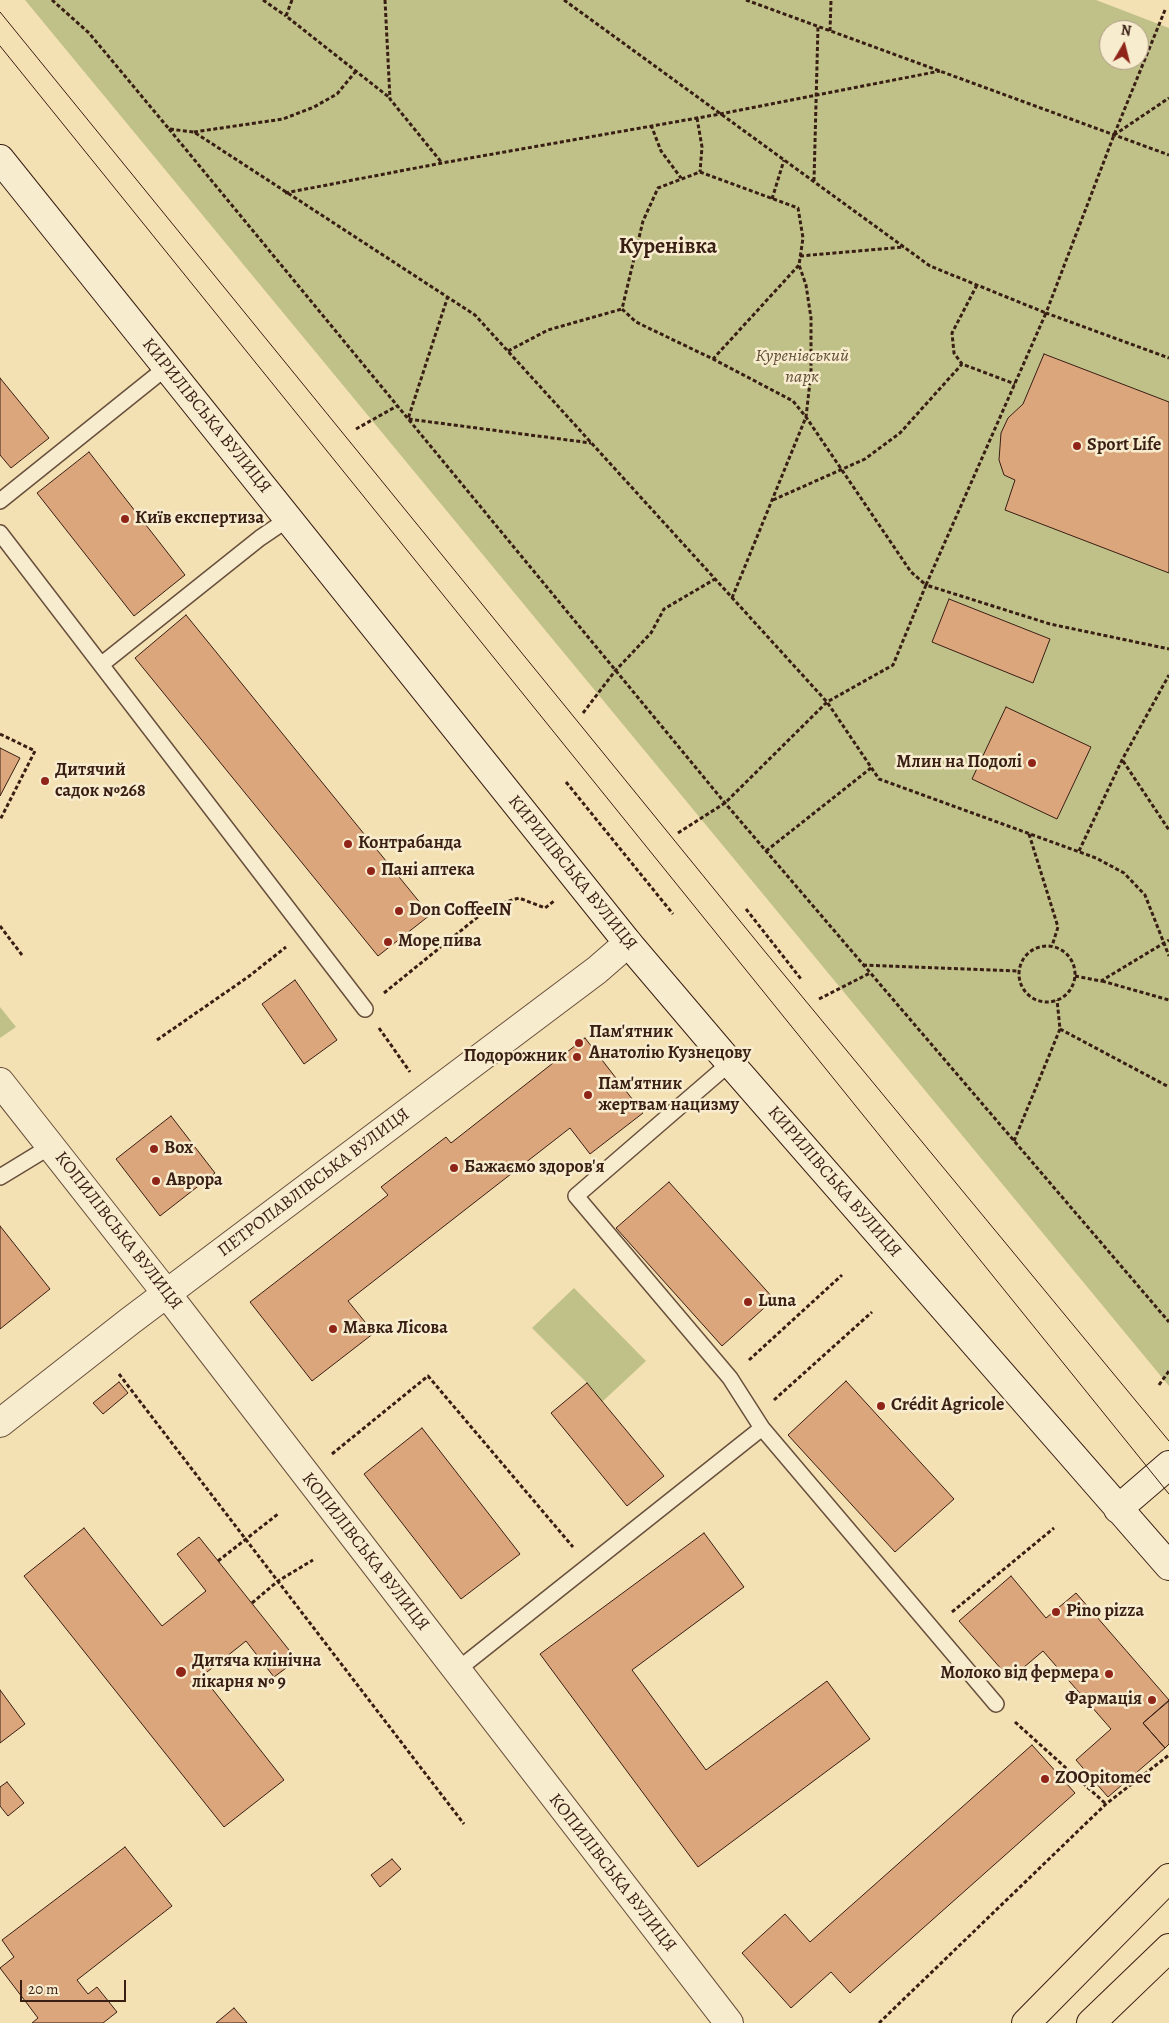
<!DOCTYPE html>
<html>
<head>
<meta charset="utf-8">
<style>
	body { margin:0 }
	#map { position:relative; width:1169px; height:2023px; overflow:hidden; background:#f4e1b3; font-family:Alegreya,serif }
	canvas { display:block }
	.north { position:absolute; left:1099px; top:20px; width:50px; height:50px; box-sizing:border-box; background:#f8ecce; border:1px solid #ac9a84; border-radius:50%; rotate:8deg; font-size:14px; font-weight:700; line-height:20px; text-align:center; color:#391e14 }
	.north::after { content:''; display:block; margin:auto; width:18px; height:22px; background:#8f2418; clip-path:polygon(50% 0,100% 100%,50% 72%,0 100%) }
	.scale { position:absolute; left:20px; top:1980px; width:106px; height:22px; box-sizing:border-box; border:2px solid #391e14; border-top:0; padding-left:6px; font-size:15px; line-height:18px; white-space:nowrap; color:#391e14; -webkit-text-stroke:4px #f8ecce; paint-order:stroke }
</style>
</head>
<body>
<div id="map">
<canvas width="1169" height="2023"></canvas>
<div class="north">N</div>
<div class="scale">20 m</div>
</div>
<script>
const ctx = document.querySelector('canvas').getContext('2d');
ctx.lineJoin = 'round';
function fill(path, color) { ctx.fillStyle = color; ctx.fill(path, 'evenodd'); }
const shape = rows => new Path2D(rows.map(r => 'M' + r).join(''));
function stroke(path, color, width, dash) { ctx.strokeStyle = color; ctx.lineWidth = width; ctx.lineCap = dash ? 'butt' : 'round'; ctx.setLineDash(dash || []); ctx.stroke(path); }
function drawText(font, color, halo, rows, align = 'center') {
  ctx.font = font + ' Alegreya,serif'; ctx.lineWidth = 5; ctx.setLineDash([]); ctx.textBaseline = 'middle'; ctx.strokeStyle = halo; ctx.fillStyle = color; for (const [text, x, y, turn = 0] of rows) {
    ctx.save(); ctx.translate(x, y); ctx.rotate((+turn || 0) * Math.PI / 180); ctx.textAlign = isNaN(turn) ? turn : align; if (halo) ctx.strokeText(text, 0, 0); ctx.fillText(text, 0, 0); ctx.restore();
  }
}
const green = shape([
	[25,0,1096,0,1169,28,1169,1386],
	[1109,30,1139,30,1139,60,1109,60],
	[0,1007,16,1027,0,1038],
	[574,1288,646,1361,602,1402,587,1383,532,1328]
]);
const building = shape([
	[1044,354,1169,402,1169,573,1005,510,1015,480,1004,475,999,460,1001,433,1008,418,1023,404,1044,354],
	[0,378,49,438,11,468,0,455,0,378],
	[89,452,185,575,134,616,37,493,89,452],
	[949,599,1050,639,1033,683,932,642,949,599],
	[186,615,430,915,378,956,135,658,186,615],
	[1006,707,1091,747,1057,819,972,779,1006,707],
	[0,748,20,758,0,796,0,748],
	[295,980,337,1040,304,1064,262,1004,295,980],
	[585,1038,643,1113,590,1154,570,1128,348,1301,374,1333,312,1381,250,1302,388,1195,381,1187,446,1137,451,1143,585,1038],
	[171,1116,215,1173,160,1216,116,1159,171,1116],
	[669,1182,774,1299,722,1346,616,1228,669,1182],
	[0,1226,50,1289,0,1329,0,1226],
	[846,1381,954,1499,895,1552,788,1435,846,1381],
	[119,1382,128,1393,103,1414,93,1403,119,1382],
	[587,1383,664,1476,627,1506,551,1413,587,1383],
	[422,1428,520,1554,461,1599,364,1474,422,1428],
	[84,1528,162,1626,206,1591,177,1554,199,1537,297,1660,274,1677,246,1641,202,1676,284,1780,224,1827,24,1576,84,1528],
	[704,1533,744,1587,632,1670,706,1770,827,1681,870,1739,698,1867,540,1654,704,1533],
	[1011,1576,1046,1618,1076,1593,1169,1700,1143,1723,1165,1748,1108,1797,1076,1760,1111,1729,1043,1651,1010,1679,959,1621,1011,1576],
	[0,1690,25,1724,0,1743,0,1690],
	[1169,1701,1169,1744,1165,1748,1143,1723,1169,1701],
	[1032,1745,1075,1793,850,1993,831,1972,791,2008,742,1953,785,1914,810,1942,1032,1745],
	[7,1782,24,1803,8,1816,0,1806,0,1787,7,1782],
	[125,1847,172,1906,77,1980,88,1994,97,1987,117,2012,103,2023,32,2023,38,2018,0,1968,14,1957,2,1940,125,1847],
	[392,1859,401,1869,380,1887,371,1875,392,1859],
	[234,2008,247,2023,216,2023,234,2008]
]);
const path = shape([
	[52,0,89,33,169,129,194,132,475,315,827,702,879,779,1096,858,1124,873,1145,895,1169,956],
	[263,0,286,16],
	[292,0,286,16,390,98],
	[385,0,390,99,442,163],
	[564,0,930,266,1046,313,926,585,1050,624,1169,649],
	[746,0,1169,155],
	[1165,10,1114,135,1046,313,1169,358],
	[830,31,831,0],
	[697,118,702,147,700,172],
	[651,125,661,151,681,178],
	[169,129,725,803,1169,1322],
	[194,132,283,119,314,107,337,94,356,71],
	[1114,135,1169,98],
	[700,172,798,208,803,238,799,265,713,359,636,322,622,309,643,221,658,188,700,172],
	[814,181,818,26],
	[285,193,442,163,720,114,940,71],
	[772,199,784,160],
	[800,256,904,247],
	[977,285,952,333,954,353,962,364,1015,384],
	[448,296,408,419,591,443],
	[508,351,548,330,622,309],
	[356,429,397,406],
	[773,500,865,459,900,433,962,364],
	[732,598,806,417,811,373,811,318,806,285,799,265],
	[583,713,615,671,651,633,664,609,715,579],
	[0,734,35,751,0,820],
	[1123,761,1169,830],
	[566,782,673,914],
	[678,833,725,803,827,702,893,665,926,585,911,572,806,417,793,401,713,359],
	[1029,834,1058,927,1052,946],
	[766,851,871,768],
	[1079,851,1122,760,1169,675],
	[746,909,801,979],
	[0,926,22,955],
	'1019 974a28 28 0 1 1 56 0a28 28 0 1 1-56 0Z',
	[863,965,1019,971],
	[1075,976,1101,981,1169,940],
	[1102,981,1169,1000],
	[384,993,490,907,519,898,545,908,554,901],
	[819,999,870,973],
	[379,1028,410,1072],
	[1060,1029,1169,1087],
	[157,1040,248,977,286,947],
	[1014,1141,1060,1029,1057,1000],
	[749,1360,842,1275],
	[119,1374,464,1824],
	[1159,1385,1169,1371],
	[774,1400,872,1312],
	[332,1454,428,1376,573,1547],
	[218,1561,278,1514],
	[252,1603,278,1581,313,1560],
	[952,1612,1054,1528],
	[1015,1722,1106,1804],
	[879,2023,1106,1804,1169,1755]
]);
const service = shape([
	[0,501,167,367],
	[0,533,365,1009],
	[102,664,260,538,288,519],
	[730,1063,576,1196,730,1378,762,1428,996,1704],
	[0,1177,51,1146],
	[456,1671,762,1428]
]);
const minor = shape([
	[0,1082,167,1294]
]);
const tertiary = shape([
	[167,1294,729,2023],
	[0,1423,130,1321,597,970,628,943]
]);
const secondary = shape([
	[0,159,628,943,730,1063,1169,1566],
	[1118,1509,1169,1465]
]);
const primary = shape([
	[1026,2023,1169,1878],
	[1091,2023,1169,1948]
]);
const tram = shape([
	[0,12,762,948,1169,1441],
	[0,46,1169,1494]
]);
const markers = [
	[1077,446,5,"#8f2418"],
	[125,519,5,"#8f2418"],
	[1032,763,5,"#8f2418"],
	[45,781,5,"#8f2418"],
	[348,844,5,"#8f2418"],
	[371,871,5,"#8f2418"],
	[399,911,5,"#8f2418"],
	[388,942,5,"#8f2418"],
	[579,1043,5,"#8f2418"],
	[577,1057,5,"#8f2418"],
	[588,1095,5,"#8f2418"],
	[154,1149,5,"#8f2418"],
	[454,1168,5,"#8f2418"],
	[156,1181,5,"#8f2418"],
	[748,1302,5,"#8f2418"],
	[333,1329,5,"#8f2418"],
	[881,1406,5,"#8f2418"],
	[1056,1612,5,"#8f2418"],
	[181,1672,6,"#8f2418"],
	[1109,1674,5,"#8f2418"],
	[1152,1700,5,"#8f2418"],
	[1045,1779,5,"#8f2418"]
];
const parkNames = [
	["Куренівський",802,357],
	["парк",802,378]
];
const streetNames = [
	["КИРИЛІВСЬКА ВУЛИЦЯ",206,416,51],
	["КИРИЛІВСЬКА ВУЛИЦЯ",572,873,51],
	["КИРИЛІВСЬКА ВУЛИЦЯ",834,1182,49],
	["ПЕТРОПАВЛІВСЬКА ВУЛИЦЯ",314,1183,-37],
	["КОПИЛІВСЬКА ВУЛИЦЯ",118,1231,52],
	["КОПИЛІВСЬКА ВУЛИЦЯ",365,1552,52],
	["КОПИЛІВСЬКА ВУЛИЦЯ",612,1873,52]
];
const poiNames = [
	["Sport Life",1087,446],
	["Київ експертиза",135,519],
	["Млин на Подолі",1022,763,"right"],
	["Дитячий",55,771],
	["садок №268",55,792],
	["Контрабанда",358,844],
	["Пані аптека",381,871],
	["Don CoffeeIN",409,911],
	["Море пива",398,942],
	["Пам'ятник",589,1033],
	["Анатолію Кузнецову",589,1054],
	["Подорожник",567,1057,"right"],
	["Пам'ятник",598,1085],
	["жертвам нацизму",598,1106],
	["Box",164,1149],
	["Бажаємо здоров'я",464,1168],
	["Аврора",166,1181],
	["Luna",758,1302],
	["Мавка Лісова",343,1329],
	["Crédit Agricole",891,1406],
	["Pino pizza",1066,1612],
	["Дитяча клінічна",192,1662],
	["лікарня № 9",192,1683],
	["Молоко від фермера",1099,1674,"right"],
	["Фармація",1142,1700,"right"],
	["ZOOpitomec",1055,1779]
];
const districtNames = [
	["Куренівка",668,248]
];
fill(green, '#c0c189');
fill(building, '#dca67d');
stroke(building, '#391e14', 1);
stroke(service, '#684f3c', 18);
stroke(minor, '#684f3c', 30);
stroke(tertiary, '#684f3c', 30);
stroke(secondary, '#391e14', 30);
stroke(primary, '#391e14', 30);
stroke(path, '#391e14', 3, [4, 2.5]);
stroke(service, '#f8ecce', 15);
stroke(minor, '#f8ecce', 28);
stroke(tertiary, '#f8ecce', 28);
stroke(secondary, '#f8ecce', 28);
stroke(primary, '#f4e1b3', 28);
stroke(tram, '#391e14', 1);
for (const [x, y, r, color] of markers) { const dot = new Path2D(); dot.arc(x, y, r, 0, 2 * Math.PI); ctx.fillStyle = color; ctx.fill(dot); stroke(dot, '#f8ecce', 2); }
drawText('italic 18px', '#624f37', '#f8ecce', parkNames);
drawText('18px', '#391e14', '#f8ecce', streetNames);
drawText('bold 18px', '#391e14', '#f8ecce', poiNames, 'left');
drawText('bold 22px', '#391e14', '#f8ecce', districtNames);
</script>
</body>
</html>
